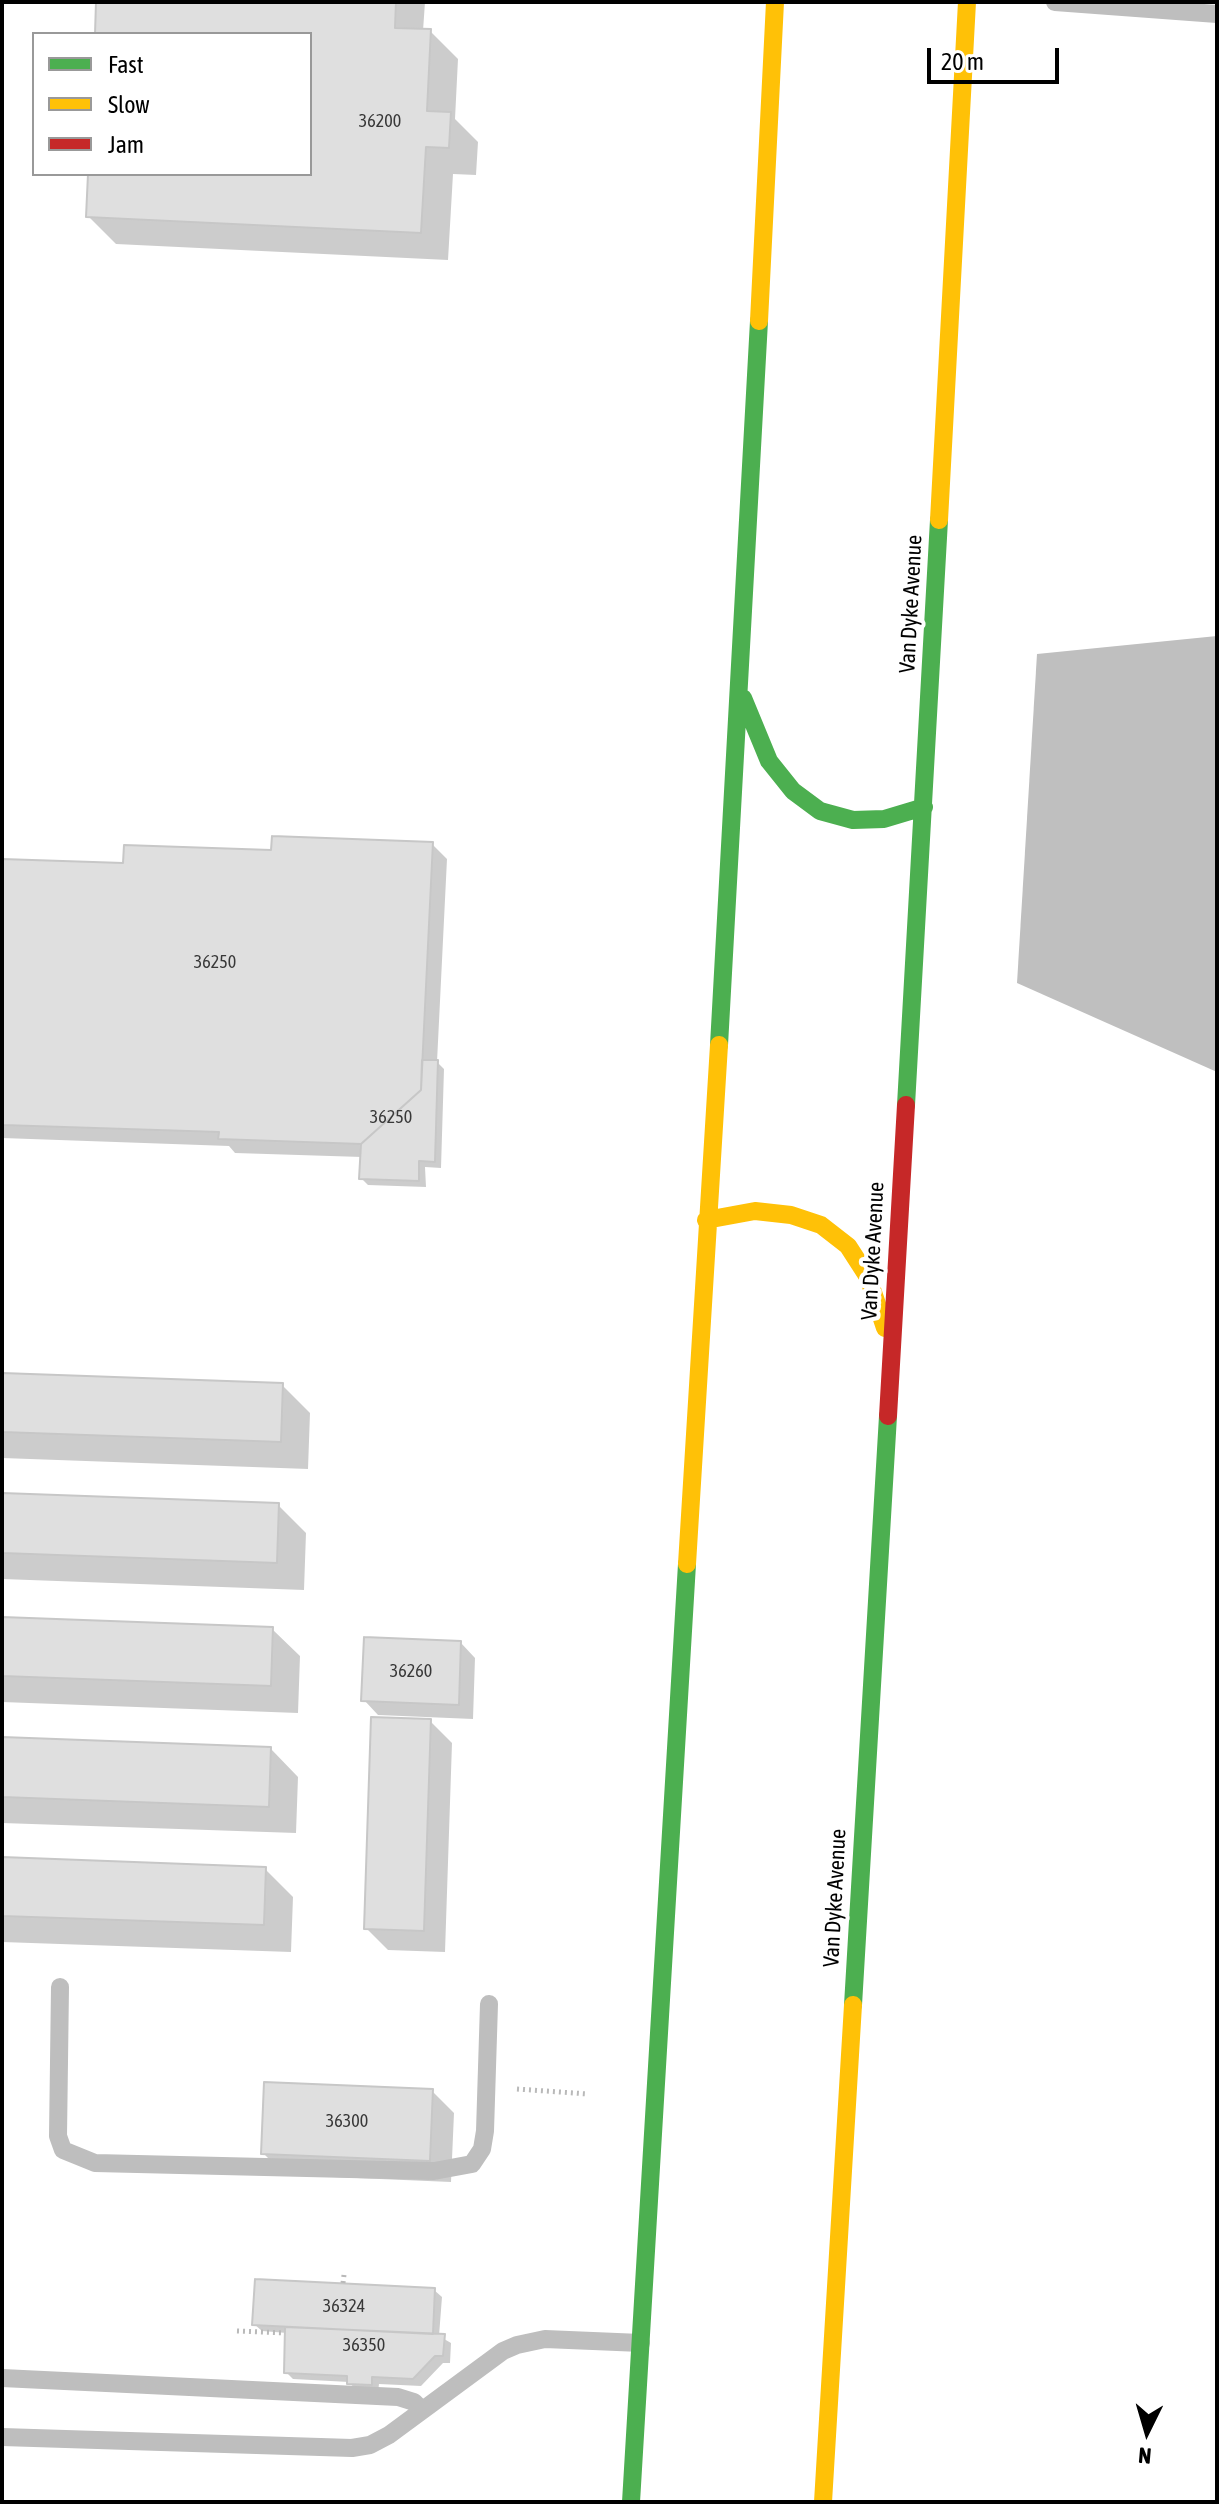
<!DOCTYPE html>
<html>
<head>
<meta charset="utf-8">
<style>
	body { margin:0 }
	#map { position:relative; width:1219px; height:2504px; overflow:hidden; background:#fff; font-family:"Asap Condensed",sans-serif }
	canvas { display:block }
	.frame { position:absolute; inset:0; border:4px solid #000; pointer-events:none }
	.legend { position:absolute; left:32px; top:32px; width:280px; height:144px; box-sizing:border-box; background:#fff; border:2px solid #999; margin:0; padding:10px 14px; list-style:none; font-size:24px; color:#000 }
	.legend li { display:flex; align-items:center; gap:16px; height:40px }
	.legend b { width:40px; border:2px solid #999 }
	.north { position:absolute; left:1107px; top:2392px; width:80px; height:80px; -webkit-text-stroke:6px #fff; paint-order:stroke; rotate:185deg; font-size:22px; font-weight:700; line-height:32px; text-align:center; color:#000 }
	.north::after { content:''; display:block; margin:auto; width:28px; height:36px; background:#000; clip-path:polygon(50% 0,100% 100%,50% 72%,0 100%) }
	.scale { position:absolute; left:927px; top:48px; width:132px; height:36px; box-sizing:border-box; border:4px solid #000; border-top:0; padding-left:10px; font-size:24px; line-height:28px; white-space:nowrap; color:#000; -webkit-text-stroke:6px #fff; paint-order:stroke }
</style>
</head>
<body>
<div id="map">
<canvas width="1219" height="2504"></canvas>
<div class="frame"></div>
<ul class="legend">
<li><b style="height:10px;background:#4caf50"></b>Fast</li>
<li><b style="height:10px;background:#ffc107"></b>Slow</li>
<li><b style="height:10px;background:#c62828"></b>Jam</li>
</ul>
<div class="north">N</div>
<div class="scale">20 m</div>
</div>
<script>
const ctx = document.querySelector('canvas').getContext('2d');
ctx.lineJoin = 'round';
function fill(path, color) { ctx.fillStyle = color; ctx.fill(path, 'evenodd'); }
const shape = rows => new Path2D(rows.map(r => 'M' + r).join(''));
function stroke(path, color, width, dash) { ctx.strokeStyle = color; ctx.lineWidth = width; ctx.lineCap = dash ? 'butt' : 'round'; ctx.setLineDash(dash || []); ctx.stroke(path); }
function drawText(font, color, halo, rows, align = 'center') {
  ctx.font = font + ' "Asap Condensed",sans-serif'; ctx.lineWidth = 8; ctx.setLineDash([]); ctx.textBaseline = 'middle'; ctx.strokeStyle = halo; ctx.fillStyle = color; for (const [text, x, y, turn = 0] of rows) {
    ctx.save(); ctx.translate(x, y); ctx.rotate((+turn || 0) * Math.PI / 180); ctx.textAlign = isNaN(turn) ? turn : align; if (halo) ctx.strokeText(text, 0, 0); ctx.fillText(text, 0, 0); ctx.restore();
  }
}
const water = shape([
	[1217,636,1217,1072,1017,983,1037,654]
]);
const shadow = shape([
	[99,2,425,2,423,31,430,31,458,59,455,119,478,142,476,175,453,174,448,260,116,244,88,216,90,174,310,174,310,34,97,34],
	[432,844,447,859,437,1062,444,1069,441,1168,425,1167,426,1187,368,1185,361,1178,362,1157,235,1153,229,1146,2,1138,2,861,125,865],
	[2,1375,282,1385,310,1413,308,1469,2,1458],
	[2,1495,278,1505,306,1533,304,1590,2,1579],
	[2,1619,272,1629,300,1656,298,1713,2,1702],
	[461,1643,475,1658,473,1719,378,1715,364,1700],
	[430,1721,452,1743,445,1952,388,1950,366,1928],
	[2,1739,271,1749,298,1777,296,1833,2,1823],
	[2,1859,265,1869,293,1897,291,1952,2,1942],
	[432,2091,454,2113,451,2182,285,2175,263,2153],
	[434,2290,442,2297,439,2336,451,2343,450,2363,443,2363,421,2386,379,2384,378,2392,356,2390,349,2382,293,2379,286,2372,287,2333,262,2331,254,2324]
]);
const building = shape([
	[96,2,396,2,395,28,431,29,427,111,451,112,449,148,426,147,421,233,86,217,88,174,310,174,310,34,95,34,96,2],
	[272,836,433,842,421,1090,361,1144,218,1139,219,1132,2,1125,2,859,123,863,124,845,271,850,272,836],
	[422,1060,438,1060,435,1162,419,1161,419,1181,359,1179,361,1144,421,1090,422,1060],
	[2,1373,283,1383,281,1442,2,1432,2,1373],
	[2,1493,279,1503,277,1563,2,1553,2,1493],
	[2,1617,273,1627,271,1686,2,1676,2,1617],
	[364,1637,461,1641,459,1705,361,1701,364,1637],
	[371,1717,431,1719,424,1931,364,1929,371,1717],
	[2,1737,271,1747,269,1807,2,1797,2,1737],
	[2,1857,266,1867,264,1925,2,1916,2,1857],
	[264,2082,433,2089,430,2161,261,2154,264,2082],
	[255,2279,435,2288,433,2334,252,2325,255,2279],
	[285,2327,445,2334,443,2356,435,2356,413,2379,372,2377,372,2385,347,2384,347,2376,284,2373,285,2327]
]);
const path = shape([
	[517,2089,588,2094],
	[343,2283,344,2275],
	[237,2331,285,2333]
]);
const lane = shape([
	[1055,2,1217,14],
	[60,1987,58,2136,63,2150,95,2163,434,2171,472,2164,482,2149,485,2131,489,2004],
	[2,2378,398,2397,414,2402,422,2410],
	[2,2437,352,2448,370,2445,389,2435,503,2351,517,2345,545,2339,641,2343]
]);
const fast = shape([
	[743,698,769,761,793,791,820,811,853,820,884,819,924,807],
	[719,1045,759,321],
	[906,1105,939,520],
	[853,2005,888,1416],
	[631,2502,687,1564]
]);
const slow = shape([
	[759,321,775,2],
	[939,520,967,2],
	[706,1220,755,1211,791,1215,821,1225,848,1246,868,1277,885,1328],
	[687,1564,719,1045],
	[823,2502,853,2005]
]);
const jam = shape([
	[888,1416,906,1105]
]);
const numberNames = [
	["36200",380,121],
	["36250",215,962],
	["36250",391,1117],
	["36260",411,1671],
	["36300",347,2121],
	["36324",344,2306],
	["36350",364,2345]
];
const streetNames = [
	["Van Dyke Avenue",911,604,-87],
	["Van Dyke Avenue",873,1251,-87],
	["Van Dyke Avenue",835,1898,-87]
];
fill(water, '#bfbfbf');
fill(shadow, '#0003');
fill(building, '#dfdfdf');
stroke(building, '#c7c7c7', 2);
stroke(path, '#b9b9b9', 5, [2, 4]);
stroke(lane, '#bebebe', 18);
stroke(fast, '#4caf50', 18);
stroke(slow, '#ffc107', 18);
stroke(jam, '#c62828', 18);
drawText('18px', '#383838', null, numberNames);
drawText('22px', '#000', '#fff', streetNames);
</script>
</body>
</html>
